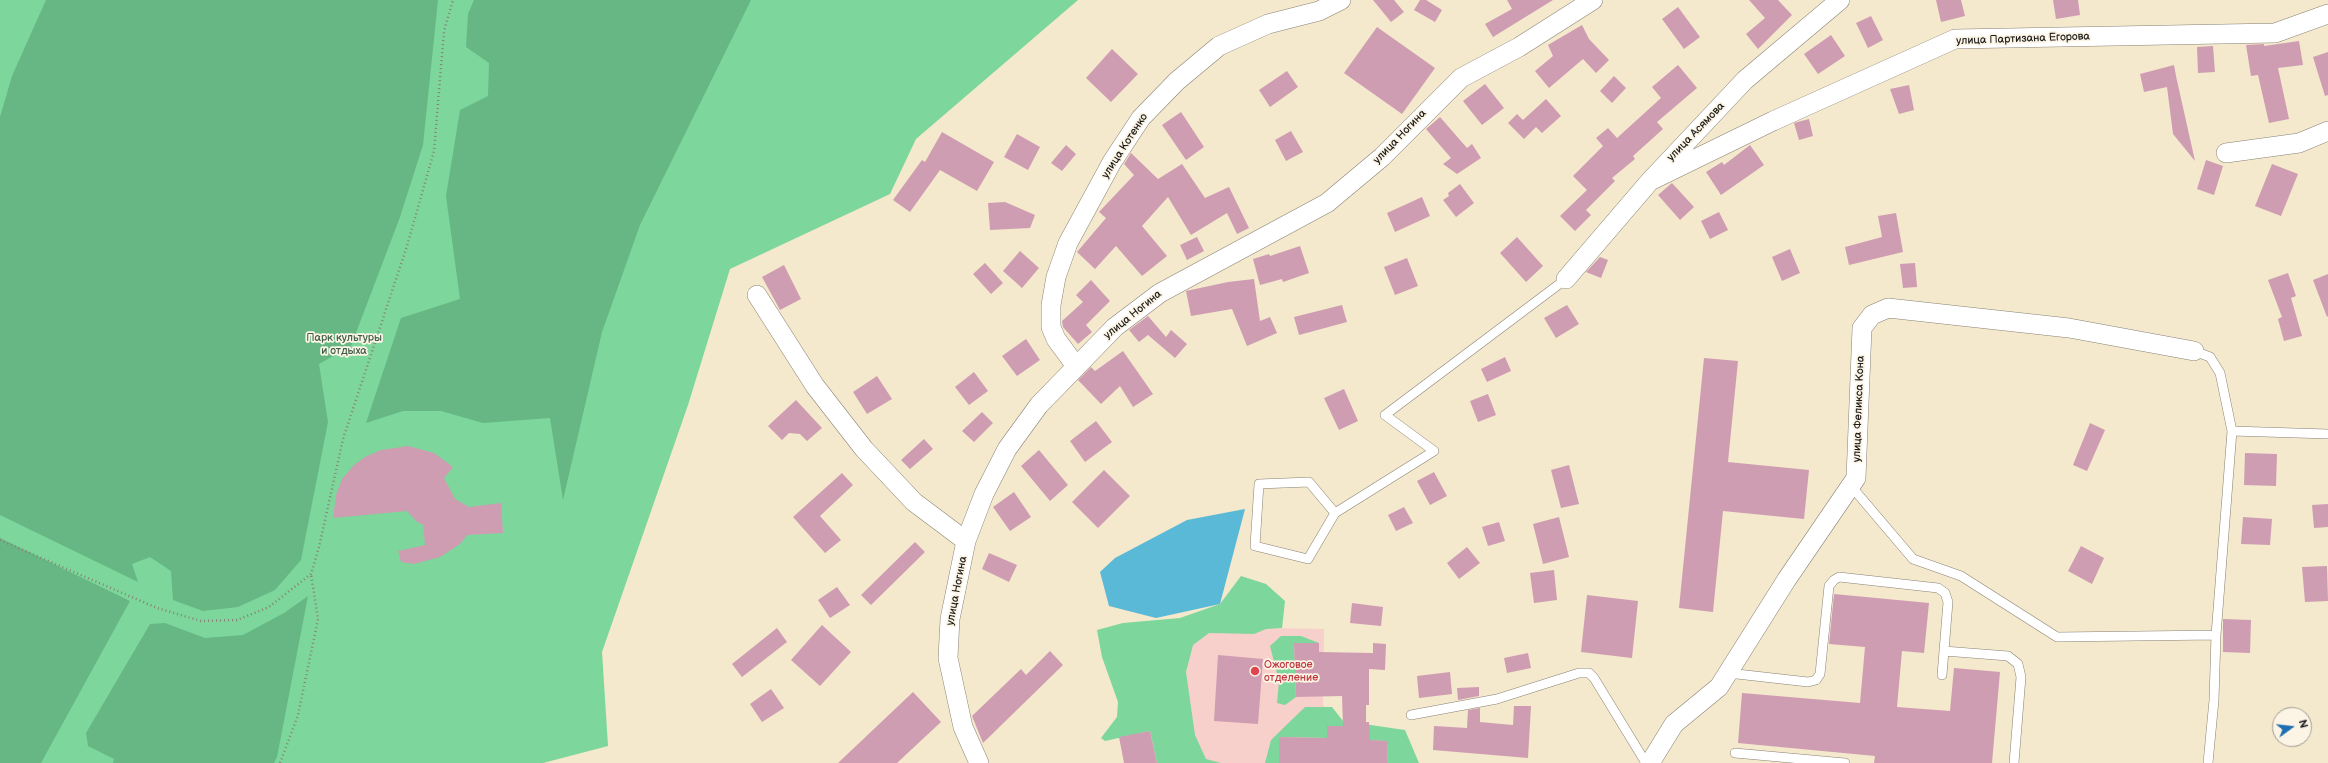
<!DOCTYPE html>
<html>
<head>
<meta charset="utf-8">
<style>
	body { margin:0 }
	#map { position:relative; width:2328px; height:763px; overflow:hidden; background:#f4e8cd; font-family:"Balsamiq Sans",sans-serif }
	canvas { display:block }
	.north { position:absolute; left:2272px; top:707px; width:40px; height:40px; box-sizing:border-box; background:#fcf5e5; border:1px solid #a29e95; border-radius:50%; rotate:75deg; font-size:11px; font-weight:700; line-height:16px; text-align:center; color:#1c1c1c }
	.north::after { content:''; display:block; margin:auto; width:14px; height:18px; background:#1f6fb2; clip-path:polygon(50% 0,100% 100%,50% 72%,0 100%) }
</style>
</head>
<body>
<div id="map">
<canvas width="2328" height="763"></canvas>
<div class="north">N</div>
</div>
<script>
const ctx = document.querySelector('canvas').getContext('2d');
ctx.lineJoin = 'round';
function fill(path, color) { ctx.fillStyle = color; ctx.fill(path, 'evenodd'); }
const shape = rows => new Path2D(rows.map(r => 'M' + r).join(''));
function stroke(path, color, width, dash) { ctx.strokeStyle = color; ctx.lineWidth = width; ctx.lineCap = dash ? 'butt' : 'round'; ctx.setLineDash(dash || []); ctx.stroke(path); }
function drawText(font, color, halo, rows, align = 'center') {
  ctx.font = font + ' "Balsamiq Sans",sans-serif'; ctx.lineWidth = 3.5; ctx.setLineDash([]); ctx.textBaseline = 'middle'; ctx.strokeStyle = halo; ctx.fillStyle = color; for (const [text, x, y, turn = 0] of rows) {
    ctx.save(); ctx.translate(x, y); ctx.rotate((+turn || 0) * Math.PI / 180); ctx.textAlign = isNaN(turn) ? turn : align; if (halo) ctx.strokeText(text, 0, 0); ctx.fillText(text, 0, 0); ctx.restore();
  }
}
const built = shape([
	[1202,627,1324,629,1323,705,1341,724,1406,733,1404,763,1161,763,1184,704,1189,639]
]);
const green = shape([
	[0,0,1078,0,916,139,890,194,730,269,688,405,602,652,608,746,543,763,0,763],
	[1241,576,1266,584,1285,601,1282,628,1266,629,1254,634,1209,633,1193,645,1186,672,1195,735,1206,759,1221,763,1157,763,1150,731,1105,741,1101,738,1117,717,1118,702,1102,657,1097,630,1123,623,1180,618,1220,604],
	[1281,636,1301,636,1319,643,1294,644,1296,697,1285,705,1277,703,1279,681,1270,646],
	[1305,707,1332,707,1343,721,1405,730,1419,763,1387,763,1388,741,1350,740,1343,726,1328,726,1327,738,1279,737,1279,763,1265,763,1271,740]
]);
const forest = shape([
	[46,0,438,0,423,145,400,217,351,346,319,364,328,422,301,560,275,590,238,607,203,611,173,600,171,571,150,557,132,564,138,582,0,515,0,117,12,76],
	[474,0,751,0,640,225,602,332,563,500,550,418,483,423,441,411,403,411,366,423,401,318,460,299,446,196,460,110,488,96,489,63,466,47,468,14],
	[0,538,130,601,41,763,0,763],
	[308,596,277,757,274,763,113,763,114,759,88,746,86,733,150,624,165,623,205,638,243,635,284,613]
]);
const water = shape([
	[1245,509,1220,604,1156,618,1109,606,1100,572,1115,558,1187,520]
]);
const building = shape([
	[1373,0,1394,0,1404,12,1391,22],
	[1420,0,1426,0,1442,10,1435,22,1414,10],
	[1507,0,1553,0,1493,37,1485,24,1512,9],
	[1749,0,1778,0,1792,15,1758,49,1746,34,1765,18],
	[1936,0,1961,0,1965,16,1941,22],
	[2053,0,2078,0,2080,15,2056,19],
	[1678,7,1700,37,1684,49,1662,19],
	[1871,16,1883,40,1868,48,1856,23],
	[1582,25,1589,39,1609,60,1596,73,1583,59,1549,88,1535,71,1553,56,1548,45],
	[1377,27,1435,68,1402,114,1344,73],
	[1831,35,1845,56,1818,74,1804,54],
	[2299,41,2303,65,2278,68,2289,119,2269,123,2258,75,2251,76,2246,45,2264,44,2264,46],
	[2213,46,2215,72,2198,73,2197,47],
	[1112,49,1138,74,1111,102,1086,78],
	[2328,52,2328,95,2325,96,2313,57],
	[1678,65,1697,88,1657,122,1663,129,1633,156,1635,159,1612,178,1615,181,1586,210,1591,215,1575,231,1560,216,1587,190,1573,176,1603,146,1596,138,1608,128,1617,138,1661,98,1652,87],
	[2174,65,2176,76,2195,161,2173,134,2167,87,2144,92,2140,74],
	[1287,71,1298,87,1270,107,1259,90],
	[1614,76,1626,88,1612,103,1600,91],
	[1485,84,1504,108,1482,125,1463,101],
	[1909,85,1914,110,1899,114,1890,89],
	[1546,99,1561,116,1542,133,1536,127,1524,139,1508,123,1517,114,1523,120],
	[1181,112,1204,147,1186,160,1162,125],
	[1440,117,1467,148,1472,144,1481,158,1457,174,1443,164,1451,158,1426,129],
	[1809,119,1813,136,1799,140,1794,123],
	[1291,131,1303,152,1286,161,1275,140],
	[942,132,994,162,977,191,940,170,910,212,893,200,922,160,925,162],
	[1017,134,1040,147,1028,170,1004,157],
	[1066,145,1076,154,1062,171,1051,163],
	[1750,145,1764,165,1721,195,1706,172,1722,162,1724,165],
	[1131,153,1158,179,1182,164,1205,198,1229,187,1249,228,1237,234,1227,213,1191,235,1168,197,1142,226,1167,256,1142,276,1116,246,1095,269,1077,252,1106,218,1099,212,1134,175,1124,164],
	[2206,160,2223,166,2214,195,2197,189],
	[2272,164,2298,174,2281,216,2255,206],
	[1672,183,1694,207,1680,220,1658,195],
	[1460,184,1474,203,1456,217,1443,200,1449,196,1448,193],
	[1422,197,1430,216,1395,232,1387,213],
	[1005,202,1035,215,1030,228,990,230,988,203],
	[1719,212,1728,230,1710,239,1701,221],
	[1896,213,1903,252,1849,265,1845,247,1882,237,1878,216],
	[1197,237,1204,251,1187,260,1180,245],
	[1517,237,1543,266,1526,282,1500,253],
	[1300,246,1309,273,1283,282,1282,279,1260,285,1253,259,1269,254,1270,256],
	[1790,249,1800,273,1782,281,1772,257],
	[1020,251,1039,268,1022,288,1003,271],
	[1600,257,1608,260,1601,278,1586,272],
	[1407,258,1418,286,1395,295,1384,267],
	[985,263,1003,283,991,294,973,274],
	[1915,263,1917,287,1903,288,1900,264],
	[784,265,801,299,780,310,762,277],
	[2288,273,2296,296,2291,298,2302,336,2284,341,2278,319,2282,317,2268,280],
	[2328,274,2328,316,2327,317,2313,280],
	[1254,279,1260,321,1270,317,1277,333,1247,346,1232,309,1191,316,1186,291,1228,282],
	[1091,280,1110,301,1086,325,1092,332,1078,344,1063,327,1062,321,1083,302,1076,295],
	[1342,305,1347,322,1299,335,1294,317],
	[1567,305,1579,324,1556,338,1544,318],
	[1148,316,1166,337,1171,330,1187,344,1175,358,1148,335,1139,342,1129,330],
	[1026,339,1040,360,1017,376,1002,356],
	[1123,351,1153,394,1133,407,1120,386,1101,404,1078,380,1091,367,1095,371],
	[1505,357,1511,371,1487,382,1481,369],
	[1704,358,1738,361,1728,462,1809,470,1804,519,1723,511,1713,612,1679,608],
	[974,372,988,391,969,405,955,387],
	[877,376,892,399,867,414,853,392],
	[1344,389,1358,421,1339,430,1324,398],
	[1488,394,1496,415,1478,422,1470,401],
	[796,400,822,428,807,441,800,434,789,433,782,440,768,426],
	[982,412,993,423,974,442,962,431],
	[1096,421,1112,442,1085,462,1070,441],
	[2090,423,2105,430,2087,471,2073,465],
	[924,439,933,449,910,469,901,460],
	[408,446,434,453,453,467,444,478,455,499,469,507,501,503,503,533,467,535,460,544,440,557,414,564,401,562,398,551,425,545,423,525,416,521,407,511,333,518,336,495,342,479,354,465,365,457,381,450],
	[1039,450,1068,485,1050,501,1021,466],
	[2245,453,2277,454,2276,486,2244,485],
	[1569,465,1579,504,1561,508,1551,470],
	[1104,470,1130,496,1098,528,1072,502],
	[1434,472,1447,496,1430,505,1417,481],
	[842,473,853,485,820,516,841,540,825,553,793,517],
	[1014,492,1031,517,1010,531,993,507],
	[2328,504,2328,527,2314,528,2312,505],
	[1404,507,1413,523,1396,531,1388,515],
	[1559,517,1569,557,1543,564,1533,524],
	[2243,517,2272,519,2270,545,2241,544],
	[1499,522,1505,541,1488,546,1482,527],
	[915,542,925,552,871,605,861,595],
	[2081,546,2104,558,2092,584,2068,571],
	[1467,547,1480,563,1459,579,1447,563],
	[989,553,1017,565,1009,582,982,569],
	[2327,566,2328,601,2305,602,2302,567],
	[1554,570,1557,600,1534,603,1530,573],
	[837,587,850,605,830,618,818,600],
	[1834,594,1929,603,1924,653,1902,651,1897,707,1950,711,1954,668,2000,672,1992,763,1874,763,1875,756,1738,743,1742,693,1860,703,1865,647,1829,644],
	[1587,595,1638,601,1632,658,1581,652],
	[1352,603,1383,607,1381,626,1350,623],
	[2223,619,2251,620,2250,653,2223,652],
	[822,625,851,652,820,686,791,660],
	[777,628,787,642,742,677,732,664],
	[1294,643,1319,643,1319,652,1373,653,1373,643,1386,644,1385,670,1369,669,1369,705,1366,705,1366,722,1369,722,1370,740,1388,741,1387,763,1279,763,1279,737,1327,738,1327,726,1343,726,1342,696,1296,697],
	[1050,651,1063,665,983,743,972,716,1021,669,1026,675],
	[1528,653,1531,668,1507,673,1504,658],
	[1218,655,1263,659,1258,724,1214,721],
	[1450,672,1452,694,1419,698,1417,676],
	[1479,687,1479,696,1458,700,1457,688],
	[771,689,784,708,762,722,750,704],
	[913,692,941,722,897,763,838,763],
	[1514,706,1531,706,1528,758,1433,750,1434,726,1467,728,1468,710,1480,708,1480,722,1513,725],
	[1150,731,1157,763,1124,763,1119,737]
]);
const path = shape([
	[0,540,157,608,201,621,237,620,269,607,311,574,319,547,343,439,407,246,434,151,444,31,453,0],
	[280,763,298,715,318,619,311,574]
]);
const lane = shape([
	[2194,351,2210,357,2220,373,2232,431,2216,635],
	[2232,431,2328,434],
	[1851,486,1913,559,1961,576,2057,637,2216,635,2214,700,2208,763],
	[1335,513,1309,482,1259,484,1255,546,1308,559,1335,513,1434,451,1385,415,1566,279],
	[1944,651,2008,656,2018,664,2021,677,2014,763],
	[1728,673,1808,682,1816,680,1820,674,1829,586,1834,580,1839,577,1938,588,1945,593,1948,602,1942,675],
	[1411,715,1497,699,1579,673,1589,673,1594,678,1646,763],
	[1735,753,1845,763]
]);
const street = shape([
	[2226,153,2299,143,2328,131],
	[1650,181,1773,121,1955,39,2275,33,2328,14],
	[1566,279,1650,181,1745,80,1840,0],
	[757,295,815,386,864,449,914,502,966,541],
	[1076,366,1056,339,1051,327,1051,305,1056,277,1068,243,1112,162,1141,118,1177,81,1219,46,1268,24,1319,11,1341,0],
	[979,763,963,727,948,658,950,619,966,541,984,494,1007,449,1039,405,1115,327,1160,293,1327,203,1382,157,1461,78,1519,47,1593,0],
	[1650,763,1674,724,1719,687,1787,579,1856,478,1862,328,1872,315,1888,308,2069,328,2194,351]
]);
const markers = [
	[1255,671,5,"#e0444e"]
];
const streetNames = [
	["улица Партизана Егорова",2023,39,-2],
	["улица Асямова",1696,132,-46],
	["улица Ногина",1400,137,-46],
	["улица Котенко",1125,146,-57],
	["улица Ногина",1133,315,-39],
	["улица Феликса Кона",1859,409,-88],
	["улица Ногина",957,591,-79]
];
const parkNames = [
	["Парк культуры",344,338],
	["и отдыха",344,351]
];
const healthNames = [
	["Ожоговое",1264,665],
	["отделение",1264,678]
];
fill(built, '#f7d0cc');
fill(green, '#7dd69b');
fill(forest, '#66b783');
fill(water, '#59b9d7');
fill(building, '#cf9db2');
stroke(lane, '#888274', 10);
stroke(street, '#888274', 20);
stroke(path, '#888274', 2.5, [1, 3]);
stroke(lane, '#fff', 9);
stroke(street, '#fff', 19);
for (const [x, y, r, color] of markers) { const dot = new Path2D(); dot.arc(x, y, r, 0, 2 * Math.PI); ctx.fillStyle = color; ctx.fill(dot); stroke(dot, '#fcf5e5', 1.5); }
drawText('11px', '#1c1c1c', '#fcf5e5', streetNames);
drawText('11px', '#3e5d48', '#fcf5e5', parkNames);
drawText('11px', '#be3a42', '#fcf5e5', healthNames, 'left');
</script>
</body>
</html>
